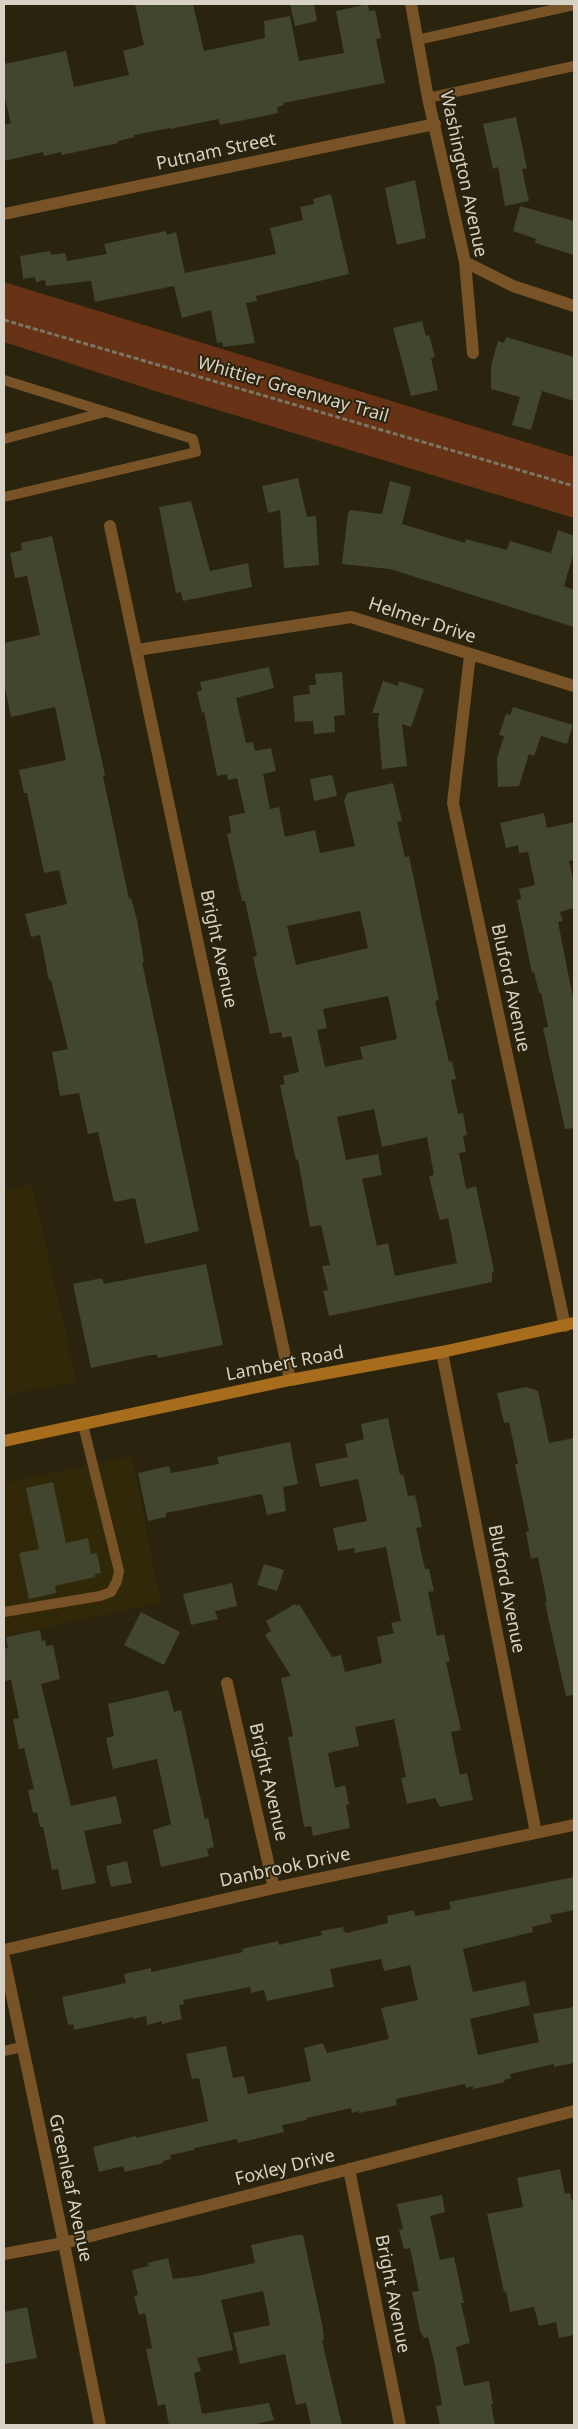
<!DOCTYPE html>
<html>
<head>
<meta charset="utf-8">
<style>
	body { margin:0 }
	#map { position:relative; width:578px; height:2429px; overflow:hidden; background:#2a230d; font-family:"Noto Sans",sans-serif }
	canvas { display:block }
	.frame { position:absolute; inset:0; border:5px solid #d7d2c5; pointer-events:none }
</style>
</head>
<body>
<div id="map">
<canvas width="578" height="2429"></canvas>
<div class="frame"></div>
</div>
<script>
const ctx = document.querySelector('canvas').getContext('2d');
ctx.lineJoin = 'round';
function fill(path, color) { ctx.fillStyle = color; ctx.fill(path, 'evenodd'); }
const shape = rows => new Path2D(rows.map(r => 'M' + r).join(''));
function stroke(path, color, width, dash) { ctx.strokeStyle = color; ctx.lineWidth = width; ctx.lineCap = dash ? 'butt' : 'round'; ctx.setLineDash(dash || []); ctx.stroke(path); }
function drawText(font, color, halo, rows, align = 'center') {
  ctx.font = font + ' "Noto Sans",sans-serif'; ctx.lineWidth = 4; ctx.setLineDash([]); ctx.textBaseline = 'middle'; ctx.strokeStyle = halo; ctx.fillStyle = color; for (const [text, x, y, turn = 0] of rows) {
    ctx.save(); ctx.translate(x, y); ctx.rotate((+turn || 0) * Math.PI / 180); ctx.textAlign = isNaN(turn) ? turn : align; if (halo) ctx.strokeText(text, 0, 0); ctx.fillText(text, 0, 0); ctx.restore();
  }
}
const built = shape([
	[32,1184,77,1382,4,1395,4,1190],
	[132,1456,161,1603,4,1636,4,1483]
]);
const green = shape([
	[4,282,574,457,574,518,155,391,4,342]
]);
const building = shape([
	[135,4,193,4,204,51,265,38,264,21,290,16,299,61,344,53,336,11,368,4,369,11,375,10,381,38,376,39,385,83,283,103,284,105,277,107,278,113,220,125,218,119,170,129,170,128,134,135,134,137,118,141,118,143,62,155,61,152,44,156,43,152,4,161,4,125,11,123,4,95,4,64,66,51,74,87,129,75,123,51,144,45],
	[290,4,314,4,317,21,295,26],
	[516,117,527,168,522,169,529,201,505,206,498,167,493,169,483,124],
	[415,180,426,238,397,245,385,188],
	[331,194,349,274,256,296,257,301,246,303,255,343,223,347,222,342,217,343,211,310,182,318,174,286,95,302,91,281,46,286,45,280,36,282,35,277,23,279,20,256,50,251,51,255,65,253,67,261,107,254,104,244,166,231,167,235,176,232,185,273,276,254,270,228,303,220,300,207,314,204,313,199],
	[520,206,574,221,574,255,535,243,536,239,513,231],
	[422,321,426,336,429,335,435,357,431,358,438,390,411,396,393,328],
	[506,337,574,357,574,401,542,391,531,430,512,425,520,397,491,389,491,366,498,341,504,343],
	[298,478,307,517,316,516,319,565,284,568,280,510,268,513,262,486],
	[390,481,411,487,402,524,465,543,466,539,507,550,510,541,551,553,558,530,574,536,574,552,564,586,574,590,574,627,390,569,342,564,348,513,350,510,382,514],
	[191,501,210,571,248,563,252,587,183,601,181,592,176,593,159,507],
	[52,536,105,775,103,776,129,899,131,898,137,920,144,962,142,962,199,1231,145,1244,135,1198,114,1202,98,1132,88,1134,79,1093,60,1096,52,1052,68,1049,51,980,49,981,40,935,31,937,25,914,67,904,59,870,44,873,27,793,24,793,19,770,66,760,55,707,11,717,4,683,4,643,40,635,27,576,15,578,10,553,22,550,21,543],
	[269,667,274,688,236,698,246,743,253,742,255,751,271,748,276,771,263,774,270,809,279,807,285,837,315,830,320,853,355,846,344,801,347,793,393,783,402,821,397,822,405,857,409,856,439,1000,435,1001,449,1062,452,1061,456,1079,451,1080,458,1114,463,1113,467,1135,463,1136,466,1152,459,1153,466,1189,476,1186,494,1271,492,1272,492,1282,329,1316,323,1291,328,1290,322,1266,330,1265,321,1225,310,1227,298,1159,296,1160,280,1085,285,1084,283,1076,299,1072,291,1036,282,1038,281,1032,270,1034,253,957,257,956,245,901,242,901,227,834,231,833,229,816,245,813,237,778,228,780,227,774,217,776,204,712,202,713,197,692,202,690,200,682],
	[360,911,368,948,296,965,287,926],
	[388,996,397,1039,360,1047,363,1059,325,1067,317,1030,327,1028,323,1009],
	[374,1109,382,1147,427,1137,434,1175,429,1176,437,1210,440,1220,448,1218,457,1263,395,1276,388,1243,377,1246,362,1179,382,1175,378,1154,346,1160,337,1117],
	[342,672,345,715,334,716,335,732,314,734,313,721,295,722,293,696,310,694,309,685,316,685,315,674],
	[383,681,398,686,399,681,424,689,411,727,402,724,407,766,382,769,378,720,379,713,372,713],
	[513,707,573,725,567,744,541,736,534,756,529,754,519,786,498,787,497,758,504,736,499,735,506,714,510,715],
	[331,775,333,777,337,796,314,801,310,779],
	[544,813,547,828,574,822,574,860,569,861,574,885,574,908,560,912,563,921,558,922,574,1003,574,1128,565,1129,543,1028,548,1027,541,993,539,993,534,972,532,973,517,900,521,899,519,889,535,885,528,852,519,853,518,845,506,848,500,823],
	[206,1264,223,1345,158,1358,157,1355,150,1355,91,1368,73,1284,102,1278,104,1284],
	[526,1387,538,1391,549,1443,574,1438,574,1695,566,1696,548,1617,545,1602,547,1602,538,1557,531,1559,526,1532,529,1531,515,1464,518,1464,509,1422,504,1423,497,1393],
	[388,1418,400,1475,403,1474,408,1496,415,1495,422,1527,416,1528,425,1569,429,1569,434,1591,428,1592,437,1636,444,1634,450,1662,446,1662,461,1730,451,1732,460,1775,467,1773,473,1800,440,1807,435,1798,407,1804,401,1778,406,1777,394,1719,355,1727,359,1746,328,1753,335,1788,345,1785,349,1804,346,1805,350,1828,313,1836,311,1826,304,1827,288,1737,293,1736,281,1678,291,1676,265,1635,271,1631,266,1621,295,1604,296,1606,299,1604,332,1657,341,1655,345,1672,382,1663,377,1637,394,1633,391,1623,401,1621,386,1547,355,1553,354,1548,338,1551,333,1528,367,1521,358,1479,320,1487,315,1464,348,1457,345,1444,364,1439,361,1424],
	[290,1442,298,1484,283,1487,286,1511,267,1515,262,1494,166,1513,166,1517,148,1521,138,1473,169,1466,171,1473,219,1464,217,1457],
	[53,1482,66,1543,88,1538,91,1554,97,1553,101,1573,95,1574,95,1577,55,1586,56,1593,29,1599,19,1553,39,1549,26,1488],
	[264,1564,284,1570,277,1591,257,1585],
	[232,1583,237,1606,215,1611,218,1619,191,1625,183,1594],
	[141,1612,180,1632,164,1665,124,1645],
	[40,1630,42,1641,45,1640,46,1646,53,1645,60,1679,41,1684,71,1806,116,1796,122,1823,84,1831,96,1883,62,1890,58,1869,52,1870,43,1827,40,1827,37,1812,33,1813,28,1790,34,1789,24,1748,19,1749,13,1719,19,1718,11,1680,4,1681,4,1649,8,1648,6,1637],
	[168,1690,174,1712,181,1710,205,1819,208,1818,214,1847,207,1849,209,1856,161,1867,153,1830,171,1824,157,1759,113,1769,106,1738,114,1736,108,1704],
	[127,1861,132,1883,111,1887,106,1866],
	[574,1877,574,1910,550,1915,552,1922,532,1927,533,1932,463,1949,473,1992,525,1981,530,2005,470,2019,478,2055,539,2042,533,2014,574,2007,574,2063,554,2067,554,2064,510,2074,511,2078,504,2080,505,2082,473,2089,473,2086,466,2088,465,2084,396,2099,397,2105,379,2109,359,2113,359,2111,352,2113,351,2108,307,2118,307,2120,282,2125,284,2132,238,2143,237,2139,194,2148,194,2150,170,2155,171,2159,163,2161,163,2163,125,2172,123,2166,99,2172,93,2147,136,2136,136,2138,208,2121,199,2078,192,2079,186,2054,226,2046,233,2078,244,2076,248,2094,311,2081,304,2048,323,2043,327,2053,389,2039,381,2008,418,2000,410,1965,384,1971,381,1959,330,1969,334,1987,267,2001,264,1990,251,1993,250,1987,183,2000,184,2004,179,2005,182,2019,162,2024,162,2021,147,2025,146,2016,133,2019,133,2017,74,2030,73,2024,68,2025,62,1997,126,1983,124,1974,151,1968,151,1972,243,1952,242,1949,278,1941,279,1945,322,1935,321,1931,343,1927,344,1932,347,1933,388,1923,387,1916,414,1910,415,1916,451,1909,449,1902],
	[560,2169,565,2194,570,2193,572,2201,574,2200,574,2335,559,2338,556,2322,539,2326,534,2307,510,2312,506,2291,504,2292,487,2214,523,2207,517,2178],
	[442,2195,445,2212,430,2216,440,2260,454,2257,464,2303,461,2303,470,2343,456,2347,464,2386,489,2381,493,2404,491,2404,495,2425,440,2425,436,2406,442,2405,434,2361,428,2337,424,2338,420,2331,412,2292,419,2291,410,2248,404,2249,399,2230,403,2229,397,2204],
	[296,2235,303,2235,323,2329,324,2340,322,2341,342,2425,311,2425,306,2403,296,2405,285,2354,240,2364,233,2333,270,2325,263,2291,221,2300,233,2350,197,2358,201,2371,194,2373,202,2414,269,2403,274,2420,252,2425,169,2425,165,2404,158,2406,146,2349,152,2348,145,2313,139,2315,134,2296,138,2295,132,2270,149,2266,148,2263,168,2258,173,2279,197,2276,255,2263,251,2245],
	[27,2307,37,2358,4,2364,4,2312]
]);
const path = shape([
	[4,320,574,486]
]);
const service = shape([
	[417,40,574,5],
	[428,98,574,66],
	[4,380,193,439,196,452,4,497],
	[4,439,105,412],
	[4,1612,100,1596,111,1592,117,1581,119,1571,83,1425],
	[4,2051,22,2047]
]);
const minor = shape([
	[411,4,428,98,465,262,473,353],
	[4,214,435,124],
	[465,262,513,286,574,306],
	[110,526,290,1380],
	[137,650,351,617,574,686],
	[470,655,453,803,565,1326],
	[442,1352,536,1833],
	[227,1683,274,1888],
	[4,1950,274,1888,574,1825],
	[349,2169,400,2425],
	[4,2254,64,2243,574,2111]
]);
const tertiary = shape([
	[4,1958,64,2243,100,2425]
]);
const secondary = shape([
	[4,1441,290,1380,442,1352,574,1323]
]);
const streetNames = [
	["Putnam Street",216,152,-12],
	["Washington Avenue",463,174,78],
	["Whittier Greenway Trail",293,390,16],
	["Helmer Drive",422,621,18],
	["Bright Avenue",218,949,78],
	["Bluford Avenue",510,988,78],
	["Lambert Road",285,1364,-11],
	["Bluford Avenue",506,1589,79],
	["Bright Avenue",268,1782,77],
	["Danbrook Drive",285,1868,-12],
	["Foxley Drive",285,2168,-14],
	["Greenleaf Avenue",70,2188,78],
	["Bright Avenue",392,2294,79]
];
fill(built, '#312809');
fill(green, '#673215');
fill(building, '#43462f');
stroke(path, '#7c7665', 3, [5, 2.5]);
stroke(service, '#785327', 10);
stroke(minor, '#785327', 12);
stroke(tertiary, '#785327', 12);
stroke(secondary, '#a76d1c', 12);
drawText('18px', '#d7d2c5', '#2a230d', streetNames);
</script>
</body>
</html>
